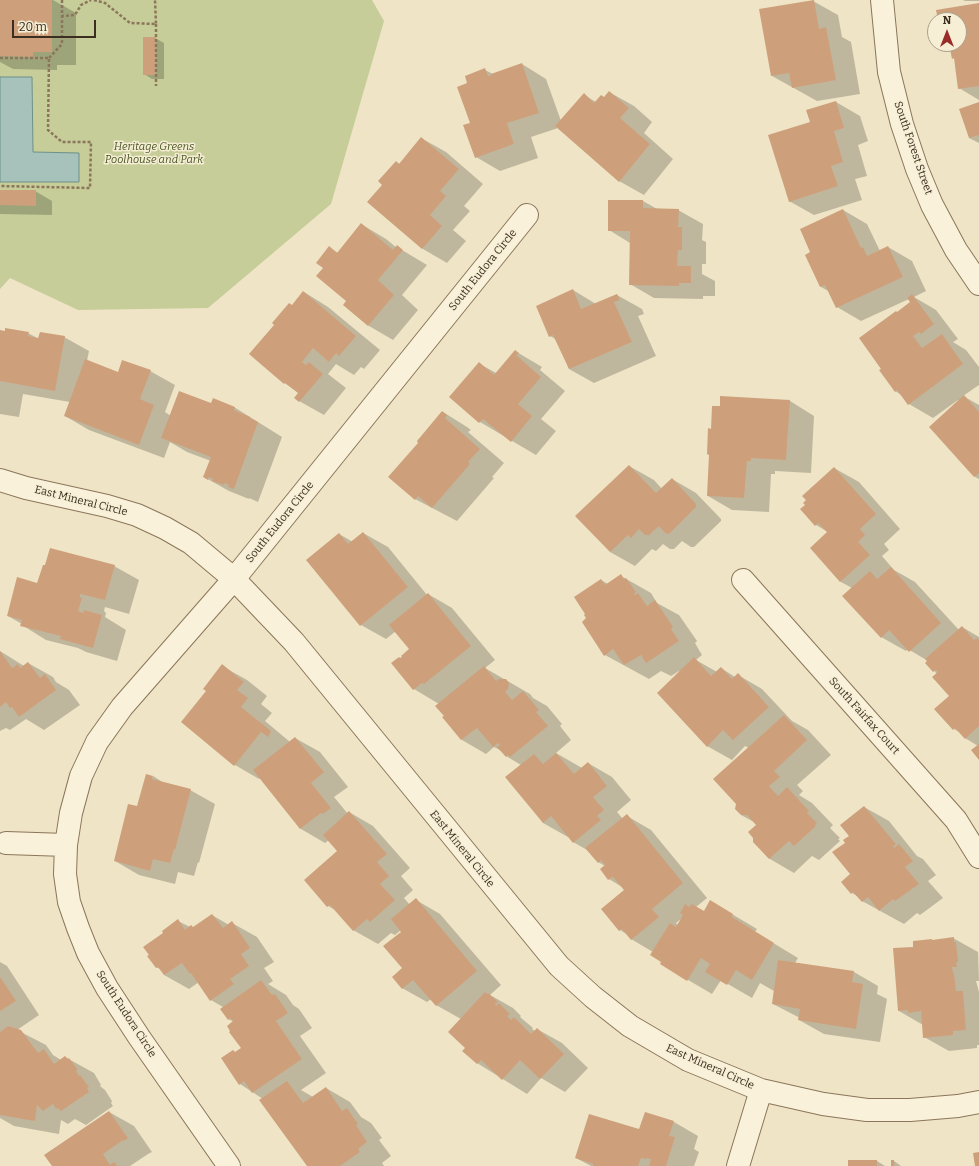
<!DOCTYPE html>
<html>
<head>
<meta charset="utf-8">
<style>
	body { margin:0 }
	#map { position:relative; width:979px; height:1166px; overflow:hidden; background:#efe4c6; font-family:Bitter,serif }
	canvas { display:block }
	.north { position:absolute; left:927px; top:12px; width:40px; height:40px; box-sizing:border-box; background:#f6eed5; border:1px solid #aba18c; border-radius:50%; rotate:0deg; font-size:11px; font-weight:700; line-height:16px; text-align:center; color:#3b2d1f }
	.north::after { content:''; display:block; margin:auto; width:14px; height:18px; background:#9a2d2a; clip-path:polygon(50% 0,100% 100%,50% 72%,0 100%) }
	.scale { position:absolute; left:12px; top:20px; width:84px; height:18px; box-sizing:border-box; border:2px solid #3b2d1f; border-top:0; padding-left:5px; font-size:12px; line-height:14px; white-space:nowrap; color:#3b2d1f; -webkit-text-stroke:3px #f6eed5; paint-order:stroke }
</style>
</head>
<body>
<div id="map">
<canvas width="979" height="1166"></canvas>
<div class="north">N</div>
<div class="scale">20 m</div>
</div>
<script>
const ctx = document.querySelector('canvas').getContext('2d');
ctx.lineJoin = 'round';
function fill(path, color) { ctx.fillStyle = color; ctx.fill(path, 'evenodd'); }
const shape = rows => new Path2D(rows.map(r => 'M' + r).join(''));
function stroke(path, color, width, dash) { ctx.strokeStyle = color; ctx.lineWidth = width; ctx.lineCap = dash ? 'butt' : 'round'; ctx.setLineDash(dash || []); ctx.stroke(path); }
function drawText(font, color, halo, rows, align = 'center') {
  ctx.font = font + ' Bitter,serif'; ctx.lineWidth = 3; ctx.setLineDash([]); ctx.textBaseline = 'middle'; ctx.strokeStyle = halo; ctx.fillStyle = color; for (const [text, x, y, turn = 0] of rows) {
    ctx.save(); ctx.translate(x, y); ctx.rotate((+turn || 0) * Math.PI / 180); ctx.textAlign = isNaN(turn) ? turn : align; if (halo) ctx.strokeText(text, 0, 0); ctx.fillText(text, 0, 0); ctx.restore();
  }
}
const green = shape([
	[0,0,372,0,384,21,331,204,208,308,78,310,10,278,0,289]
]);
const water = shape([
	[0,77,32,77,33,152,79,153,79,182,0,182,0,77]
]);
const shadow = shape([
	[0,0,53,0,76,13,76,65,57,65,57,70,13,69,0,62],
	[963,0,979,0,979,1,965,1],
	[813,1,838,15,842,37,851,42,860,94,817,101,772,76],
	[979,4,979,100,959,88,955,59,953,58,951,47,945,44,959,44,959,20,939,20],
	[155,38,164,43,164,79,152,79,144,74],
	[522,64,546,79,561,121,584,95,596,102,604,98,609,92,634,106,652,122,644,133,673,159,644,195,619,181,558,128,531,137,538,158,500,171,476,157,468,84,485,70,493,74],
	[836,102,860,116,868,141,858,145,867,176,855,179,862,200,814,215,789,201,811,123],
	[979,103,979,143,969,138],
	[421,138,446,152,483,184,464,206,470,211,453,230,466,241,447,263,423,249,368,202,383,185,396,162,400,164],
	[0,191,35,191,52,201,52,215,0,214],
	[643,201,657,209,678,210,703,224,702,240,706,242,706,264,702,264,702,274,715,281,715,296,703,296,703,299,654,298,630,284,630,243,609,230],
	[843,210,867,224,880,251,888,247,912,261,926,291,914,297,936,310,958,339,953,342,966,350,979,367,979,385,963,396,979,405,979,479,975,477,931,427,958,402,958,400,933,418,909,404,903,396,895,391,883,369,898,313,912,303,909,299,861,321,837,307,830,292,821,287,806,255,812,253],
	[361,224,386,239,397,248,397,247,427,265,402,295,418,310,393,340,369,326,344,305,347,300,324,268,329,247,338,253],
	[573,290,596,304,617,295,642,309,644,314,638,316,656,356,594,383,569,369,557,340,550,336],
	[304,292,328,307,380,350,364,369,361,367,354,375,336,364,328,374,346,388,324,415,299,401,299,393,285,383,292,306],
	[0,331,28,333,39,339,64,337,89,351,87,361,119,373,150,371,175,385,165,412,171,416,212,404,234,407,282,437,258,502,249,498,249,499,229,491,204,477,211,461,187,452,170,442,164,458,89,430,65,416,70,402,23,394,19,417,0,414],
	[515,351,542,367,540,370,565,391,541,419,556,431,536,455,480,422,451,397,480,364,496,373],
	[790,401,814,416,811,473,775,471,775,474,771,474,769,512,732,510,708,496],
	[443,412,467,427,471,430,468,432,504,463,492,477,494,478,457,521,415,499,420,442],
	[629,466,654,480,662,489,672,479,696,493,721,519,721,521,694,547,691,547,682,541,674,549,670,549,663,544,656,551,652,549,635,566,610,552],
	[834,468,859,482,900,529,884,544,889,550,882,556,894,570,915,582,959,630,962,627,979,637,979,759,978,746,965,738,961,733,954,729,936,709,951,696,928,661,908,649,906,651,881,637,852,588,841,582,811,548,828,532,816,525,806,505],
	[363,533,388,547,427,595,428,594,452,608,495,660,485,668,530,694,533,698,547,706,562,724,560,726,571,740,556,753,582,768,588,763,612,777,631,800,617,812,623,819,627,816,651,830,707,898,696,907,704,912,710,901,757,929,755,932,798,958,795,963,854,972,878,986,877,994,887,999,880,1042,824,1034,799,1020,800,1018,773,1004,774,991,760,983,752,998,721,980,712,994,661,964,663,962,653,952,631,939,628,935,620,930,603,909,625,891,622,887,609,879,605,866,598,862,589,851,573,842,569,836,568,837,543,823,521,765,506,756,502,751,494,747,486,754,462,740,444,717,445,716,439,704,414,689,400,659,410,649,396,631,386,639,361,625,308,560,339,534,353,542],
	[681,919,678,925,676,923],
	[114,566,139,580,129,614,105,607,104,611,106,613,105,617,126,630,117,661,86,652,78,648,46,640,22,625,22,624,8,616,38,584],
	[621,576,651,593,657,603,679,615,697,641,695,643,702,655,696,660,717,672,721,668,735,677,738,675,762,689,792,721,808,730,831,755,797,785,803,791,799,795,812,803,833,825,830,828,840,838,838,839,840,841,819,860,812,856,794,873,770,859,754,842,757,825,754,822,741,815,749,748,745,746,732,760,707,746,679,671,671,676,661,671,649,679,605,655,588,619,601,580,608,584],
	[0,651,24,666,28,663,53,677,56,682,69,690,80,705,44,730,26,719,10,730,6,728,0,731],
	[222,666,247,680,267,696,261,704,272,713,265,721,290,742,295,738,320,752,348,787,334,797,348,814,349,812,373,826,410,868,401,876,413,890,404,898,410,905,416,900,440,914,501,985,490,995,513,1008,521,1016,520,1017,533,1028,532,1029,535,1031,537,1029,562,1043,588,1068,565,1092,541,1078,527,1094,477,1063,466,1048,461,1019,436,1005,431,999,427,1002,402,988,402,932,401,930,395,935,391,933,378,944,353,930,337,911,328,906,338,851,329,840,325,843,301,829,260,778,259,779,235,765,183,721,207,691],
	[153,776,164,783,190,790,215,804,199,863,198,862,194,876,178,872,175,884,139,875,115,861],
	[864,807,889,821,917,856,923,859,936,875,928,881,943,898,920,915,917,913,904,924,862,901,859,897,852,893,852,875,846,843],
	[212,915,229,925,232,923,257,937,274,962,264,968,273,981,268,984,286,995,293,1005,299,1009,312,1028,300,1036,326,1073,301,1090,313,1097,326,1088,350,1102,361,1117,371,1123,382,1138,379,1140,391,1156,382,1163,384,1166,308,1166,261,1101,263,1099,240,1084,233,1051,236,1053,242,1048,234,1022,228,1019,223,1007,211,1000,199,982,189,989,164,975,162,970,156,967,164,933,178,921,190,927,194,928],
	[953,938,978,952,979,981,976,981,979,992,979,1045,977,1045,977,1048,949,1051,924,1037,923,1025,899,1011,915,948,932,940,934,941],
	[0,962,7,966,39,1015,17,1030,46,1045,53,1055,61,1060,65,1057,94,1073,101,1085,100,1086,105,1090,112,1101,111,1103,113,1106,86,1125,75,1119,68,1124,61,1120,59,1134,14,1126,0,1118],
	[109,1112,134,1126,152,1152,148,1154,130,1166,53,1166],
	[674,1122,698,1136,694,1149,699,1152,694,1166,591,1166,576,1158,640,1130],
	[849,1161,877,1161,885,1166,849,1166],
	[894,1161,901,1166,892,1166]
]);
const building = shape([
	[0,0,52,0,52,52,33,52,33,57,0,56],
	[814,0,819,29,826,27,836,80,792,88,789,73,771,76,759,9],
	[979,3,979,86,958,89,954,58,952,59,949,44,959,44,959,20,938,20,936,10],
	[143,37,156,37,156,75,143,75],
	[522,63,539,113,507,123,514,144,475,158,463,125,470,123,457,87,467,83,465,76,485,68,488,76,491,76,491,74],
	[609,91,629,108,620,118,650,144,619,182,555,126,584,93,594,103,601,95,604,97],
	[836,101,844,128,834,131,843,162,831,166,838,186,789,202,768,135,810,122,806,110],
	[979,102,979,135,969,138,959,109],
	[421,137,459,169,440,191,446,196,430,215,442,226,422,249,367,202,382,185,378,181,396,161,399,164],
	[0,190,36,190,36,206,0,205],
	[608,200,643,200,643,208,679,209,678,227,682,227,682,250,678,250,677,266,691,266,691,283,679,283,679,286,629,285,630,231,608,231],
	[843,209,861,248,863,247,867,256,888,246,903,277,836,308,825,285,820,287,805,255,810,252,800,229],
	[361,223,393,250,397,245,403,250,378,280,394,295,368,326,343,305,346,301,316,276,323,268,316,263,329,246,337,253],
	[573,289,581,309,617,294,620,300,614,302,632,342,569,369,553,335,549,337,536,306],
	[303,291,356,336,339,356,336,353,329,362,313,348,302,362,306,365,309,362,323,374,299,402,294,398,298,393,285,383,284,384,249,354,274,325,272,323,289,303,292,305],
	[912,294,934,324,921,334,919,332,913,336,922,348,942,334,963,364,908,405,897,390,895,392,879,370,881,369,859,338,896,311,897,312,910,302,907,298],
	[5,328,29,332,28,336,38,338,40,332,65,336,55,391,0,381,0,330,5,331],
	[515,350,519,353,516,355,541,377,518,404,532,416,511,442,483,419,479,423,449,397,479,362,494,375],
	[85,359,118,372,122,360,151,370,140,399,154,405,139,445,64,416],
	[179,391,211,403,213,398,235,407,234,410,250,417,250,418,258,422,234,489,228,487,229,485,225,483,224,485,212,481,213,479,209,477,208,480,203,477,211,457,161,438],
	[964,395,979,412,979,473,974,477,929,427],
	[720,396,790,400,786,460,751,458,751,461,747,461,744,498,707,496,709,455,707,454,708,428,711,429,712,406,720,406],
	[442,411,447,415,445,418,480,449,468,462,470,464,432,508,418,496,415,500,388,477,418,443,417,441],
	[629,465,656,493,672,478,696,504,696,507,669,534,665,533,659,526,649,535,645,535,639,529,631,538,628,535,610,552,575,516],
	[834,467,876,514,860,529,865,535,858,542,870,555,840,582,810,548,827,532,818,523,815,526,800,509,805,505,803,503,806,500,802,496],
	[363,532,408,587,360,626,306,560,339,533,348,544],
	[50,548,115,565,105,600,80,594,80,597,82,598,78,611,83,613,84,610,102,615,93,648,60,639,61,636,20,626,22,620,7,616,17,577,37,583,43,565,45,565],
	[891,567,941,623,909,652,889,630,881,638,842,596,870,571,877,579],
	[621,574,624,579,626,578,636,592,634,594,635,595,638,593,647,606,655,600,673,627,671,629,679,641,646,663,641,655,624,665,613,649,604,656,582,622,586,618,584,615,585,614,574,597,601,579,605,585],
	[428,593,471,646,424,684,422,683,413,690,391,663,399,657,400,658,402,657,401,656,409,649,389,625],
	[962,626,974,640,977,638,979,640,979,726,965,739,955,728,953,730,934,709,949,696,932,677,938,672,936,670,933,672,925,663,927,661,925,659],
	[0,651,12,668,18,664,20,668,28,662,40,678,45,674,56,690,19,717,12,707,10,708,6,702,0,707],
	[694,657,711,676,721,667,732,679,738,673,769,707,733,740,723,730,707,747,657,693],
	[222,664,244,682,237,690,248,698,241,707,271,731,268,737,261,732,234,766,181,722,206,691,203,689],
	[484,666,496,681,499,679,506,679,509,683,508,689,505,692,512,700,523,691,539,710,536,712,548,726,510,757,508,755,506,757,497,747,500,745,498,743,493,747,477,728,461,740,442,717,444,716,435,706],
	[784,715,807,740,774,771,780,777,769,786,778,796,787,787,809,811,807,813,817,823,815,825,816,826,794,846,789,841,769,859,753,842,753,838,748,832,756,825,747,815,741,815,735,809,736,804,713,779],
	[295,737,324,772,311,783,331,808,323,814,321,813,300,829,253,770],
	[979,744,979,760,971,750],
	[556,753,574,774,588,762,607,786,593,797,604,810,597,816,601,820,573,843,551,816,543,823,505,777,534,754,543,764],
	[146,774,153,776,152,779,191,789,175,850,174,849,170,863,153,859,150,871,114,861,128,804,137,806],
	[864,806,896,844,893,846,894,848,899,844,913,861,905,867,919,884,895,901,893,899,879,911,868,897,862,902,853,892,851,894,841,882,850,874,832,852,845,843,843,840,849,836,840,825],
	[349,811,387,854,377,862,389,876,380,884,395,900,370,922,367,919,353,931,330,905,327,907,304,880,337,851,323,835],
	[627,814,683,883,652,909,659,917,631,940,622,929,619,931,601,909,624,890,613,877,608,880,600,869,605,865,601,860,598,863,585,848],
	[416,898,477,971,436,1006,413,980,402,989,392,977,402,968,383,946,401,932,391,919],
	[710,900,733,914,732,917,774,943,752,980,736,970,727,985,705,972,710,964,701,958,687,981,660,964,661,962,650,955,670,923,676,927,683,915,680,913,685,904,689,907,692,904,704,911],
	[212,914,223,928,232,921,250,948,241,954,249,966,230,979,234,984,210,1001,191,973,190,974,182,963,164,975,158,967,156,968,147,956,149,955,143,947,163,933,162,931,178,919,185,930,191,925,193,927],
	[954,937,954,942,956,942,958,962,956,962,957,967,952,967,953,973,954,973,956,991,963,991,966,1030,953,1031,953,1035,923,1038,921,1011,908,1013,908,1010,898,1011,893,948,913,947,913,941,932,939,932,940],
	[778,960,854,971,852,982,863,984,856,1029,798,1020,800,1009,772,1004],
	[0,977,16,1001,0,1011],
	[261,980,272,995,275,994,288,1013,276,1021,302,1059,252,1093,244,1081,239,1085,221,1058,233,1050,235,1052,241,1048,229,1032,230,1031,227,1026,233,1021,230,1018,228,1020,220,1009],
	[485,992,487,994,488,993,498,1002,495,1004,496,1006,499,1003,510,1014,507,1016,511,1020,514,1017,531,1034,537,1028,564,1054,540,1079,520,1060,502,1080,481,1060,477,1064,462,1051,465,1048,448,1032],
	[8,1026,21,1030,38,1053,44,1049,54,1064,65,1056,68,1059,69,1058,78,1070,76,1071,79,1076,80,1075,89,1087,87,1088,89,1092,61,1111,58,1108,56,1109,53,1104,43,1111,37,1105,35,1121,0,1115,0,1032],
	[287,1081,303,1103,326,1087,342,1111,347,1108,358,1124,356,1125,367,1142,358,1149,360,1152,340,1166,307,1166,259,1100],
	[109,1111,128,1138,124,1141,123,1140,103,1154,110,1165,114,1162,117,1166,52,1166,44,1155],
	[645,1112,674,1121,669,1136,675,1137,666,1166,649,1166,651,1159,646,1158,646,1159,641,1158,638,1166,593,1166,593,1164,575,1158,589,1114,639,1129],
	[979,1152,979,1166,975,1166,973,1153],
	[848,1160,877,1160,877,1166,848,1166],
	[891,1160,894,1160,894,1166,891,1166]
]);
const path = shape([
	[62,0,62,16,75,15,81,5,91,0],
	[94,0,105,3,130,23,156,24,155,0],
	[156,24,156,86],
	[0,58,49,58,48,130,62,142,91,142,90,188,0,186],
	[49,58,62,44,62,16]
]);
const minor = shape([
	[882,0,889,72,902,124,917,169,932,205,956,250,979,284],
	[0,480,26,488,107,506,137,515,165,528,191,543,234,579,294,642,559,966,593,997,630,1026,688,1060,761,1090,823,1104,867,1110,910,1110,958,1106,979,1102],
	[743,580,956,820,979,857],
	[6,843,66,845],
	[229,1166,139,1037,107,988,88,953,78,928,69,902,65,874,66,845,71,813,81,776,97,742,122,707,234,579,527,215],
	[738,1166,761,1090]
]);
const parkNames = [
	["Heritage Greens",154,147],
	["Poolhouse and Park",154,160]
];
const streetNames = [
	["South Forest Street",913,148,71],
	["South Eudora Circle",483,270,-51],
	["East Mineral Circle",81,501,14],
	["South Eudora Circle",280,522,-51],
	["South Fairfax Court",864,716,48],
	["East Mineral Circle",462,849,51],
	["South Eudora Circle",126,1014,57],
	["East Mineral Circle",710,1067,24]
];
fill(green, '#c6cd99');
fill(water, '#a7c2bb');
stroke(water, '#6d9189', 1);
fill(shadow, '#0003');
fill(building, '#cda07b');
stroke(minor, '#8b765b', 24);
stroke(path, '#8b765b', 2.5, [3, 2]);
stroke(minor, '#f9f1d9', 22);
drawText('italic 11px', '#495725', '#f6eed5', parkNames);
drawText('11px', '#3b2d1f', '#f6eed5', streetNames);
</script>
</body>
</html>
